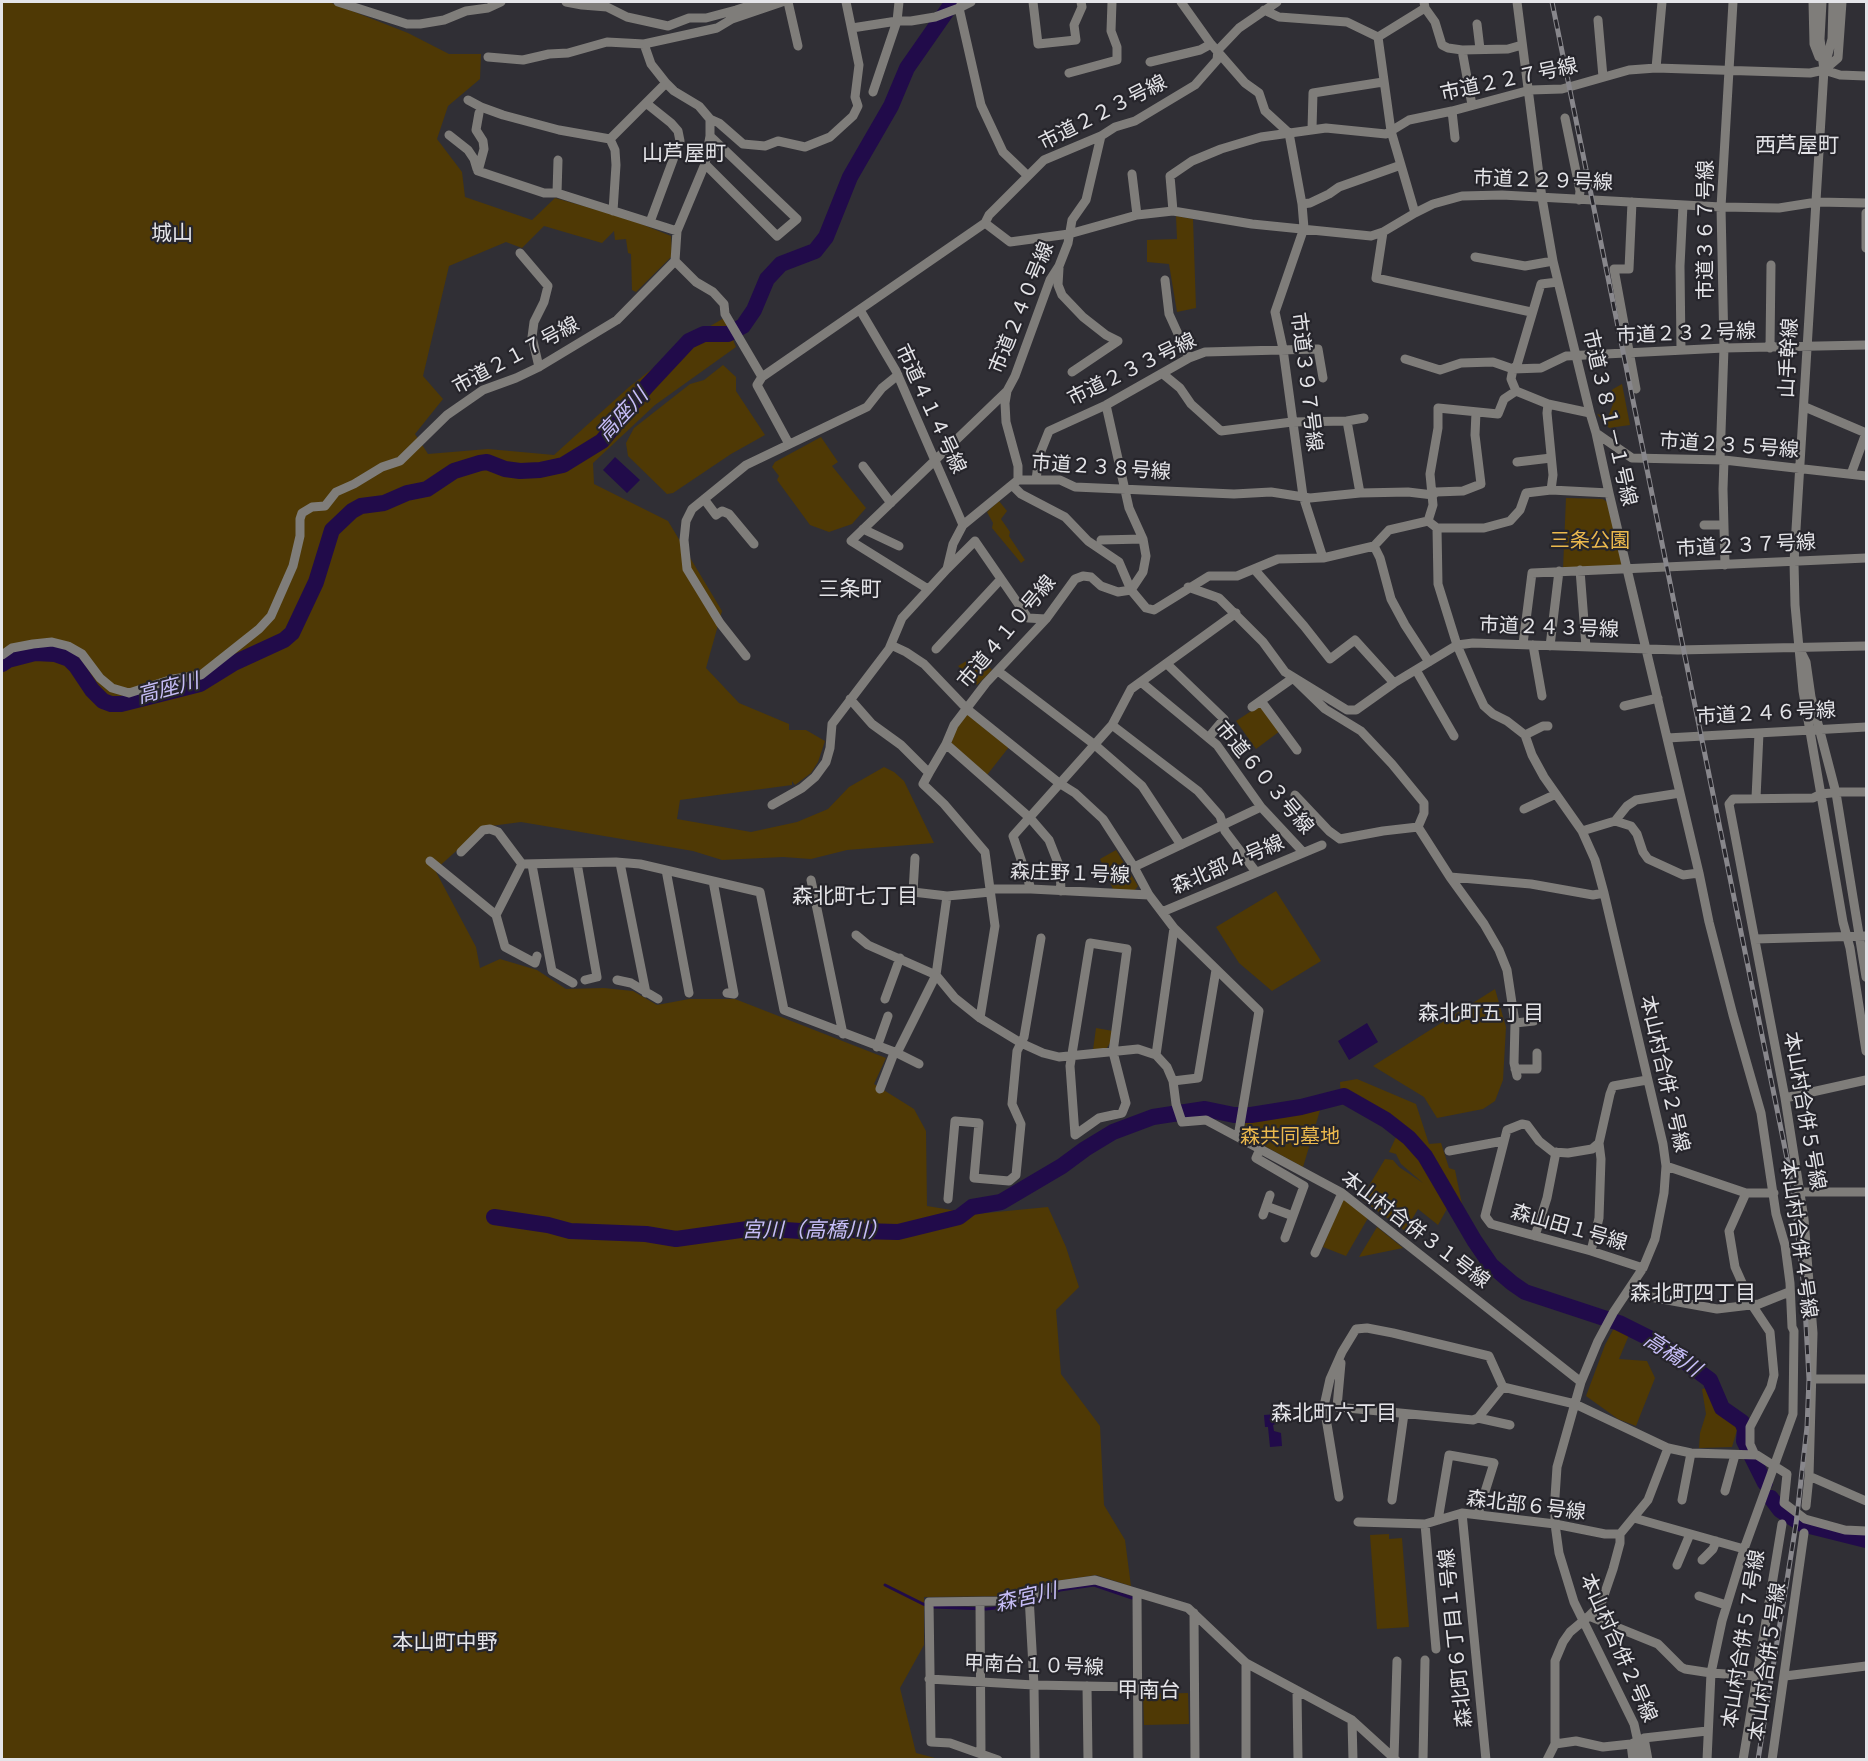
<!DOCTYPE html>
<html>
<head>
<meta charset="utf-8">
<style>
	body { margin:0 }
	#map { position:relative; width:1868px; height:1761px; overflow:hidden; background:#302f35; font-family:"IBM Plex Sans",sans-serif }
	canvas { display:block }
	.frame { position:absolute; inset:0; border:3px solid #e4e4e8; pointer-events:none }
</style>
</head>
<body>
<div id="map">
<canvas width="1868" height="1761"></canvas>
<div class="frame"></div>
</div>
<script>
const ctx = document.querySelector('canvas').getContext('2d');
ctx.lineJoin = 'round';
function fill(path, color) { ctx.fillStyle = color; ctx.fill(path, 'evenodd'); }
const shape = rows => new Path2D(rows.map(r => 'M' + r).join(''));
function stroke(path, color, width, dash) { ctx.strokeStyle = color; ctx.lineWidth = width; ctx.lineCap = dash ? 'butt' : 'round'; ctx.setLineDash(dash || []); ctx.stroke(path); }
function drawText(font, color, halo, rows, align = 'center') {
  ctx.font = font + ' "IBM Plex Sans","Noto Sans JP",sans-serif'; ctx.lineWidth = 4.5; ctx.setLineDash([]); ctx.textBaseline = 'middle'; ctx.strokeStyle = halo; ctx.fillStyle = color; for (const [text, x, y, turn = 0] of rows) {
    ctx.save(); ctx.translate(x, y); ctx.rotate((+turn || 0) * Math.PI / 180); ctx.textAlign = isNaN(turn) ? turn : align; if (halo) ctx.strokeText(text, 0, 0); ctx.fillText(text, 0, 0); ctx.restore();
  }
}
const green = shape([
	[2,2,329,2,408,33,449,54,481,54,480,79,448,106,437,139,462,172,465,197,532,220,555,198,626,218,671,236,672,256,636,292,632,290,631,254,628,253,626,239,615,240,614,231,602,243,544,226,522,248,506,242,449,266,423,376,443,399,415,434,428,454,488,449,554,455,629,387,695,335,724,318,736,347,655,405,593,463,594,484,668,521,722,611,706,668,739,703,789,724,789,730,806,730,825,741,818,762,811,773,795,785,792,781,792,785,680,800,677,819,751,832,797,822,828,809,849,787,884,767,894,772,904,781,934,843,847,850,811,859,783,857,722,860,693,851,521,822,483,827,435,870,476,947,480,968,500,959,537,970,566,989,604,988,633,991,657,1005,689,999,735,999,886,1058,874,1084,914,1109,926,1131,927,1206,976,1214,1048,1207,1066,1247,1079,1287,1056,1310,1061,1374,1100,1426,1104,1505,1125,1540,1131,1586,1096,1575,1056,1581,1006,1596,924,1597,924,1645,900,1688,916,1753,939,1759,2,1760],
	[1176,216,1193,219,1196,308,1177,312,1169,264,1147,262,1147,240,1177,239],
	[723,365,736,377,736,391,765,435,731,454,673,493,667,494,628,456,626,443,634,428,690,384,704,380],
	[1622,384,1630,425,1609,428,1597,414,1608,417,1613,404,1606,402,1602,403,1613,389],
	[821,437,838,462,832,466,866,508,852,524,829,532,810,525,777,480,779,476,772,467,775,462],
	[1566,498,1603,499,1607,502,1623,565,1563,569],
	[999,501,1007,511,1001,519,1010,532,1009,536,1025,560,1021,563,992,528,993,523,987,512],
	[978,654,992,670,977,685,958,666],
	[1262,704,1280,731,1256,749,1236,721],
	[968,712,1009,747,987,775,951,743,957,726],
	[1116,850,1138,886,1134,891,1113,889,1100,859],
	[1276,891,1321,961,1272,991,1239,963,1216,927],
	[1495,989,1506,1027,1503,1080,1495,1101,1483,1109,1437,1118,1424,1097,1373,1066],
	[1096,1028,1113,1031,1112,1040,1106,1049,1093,1050],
	[1357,1079,1416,1104,1429,1144,1441,1143,1449,1168,1455,1170,1462,1204,1471,1227,1480,1239,1475,1245,1448,1207,1438,1225,1418,1209,1405,1231,1361,1199,1385,1159,1393,1160,1399,1167,1423,1183,1401,1164,1396,1154,1389,1152,1398,1133,1341,1100,1340,1082],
	[1321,1107,1303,1167,1248,1137,1244,1131,1246,1121,1272,1118],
	[1343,1198,1368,1218,1346,1256,1323,1247],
	[1377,1227,1403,1248,1359,1257],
	[1614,1328,1629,1335,1619,1359,1647,1361,1655,1378,1636,1426,1618,1419,1586,1396,1605,1345],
	[1710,1387,1723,1418,1734,1423,1737,1430,1732,1447,1699,1448,1700,1433,1706,1414,1702,1389],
	[1389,1534,1389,1539,1402,1538,1409,1627,1377,1629,1370,1535],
	[1188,1693,1189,1724,1144,1725,1143,1694]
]);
const water = shape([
	[615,457,640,480,627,493,603,470],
	[1367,1023,1378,1042,1349,1060,1338,1041],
	[1276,1414,1276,1424,1273,1425,1274,1431,1281,1433,1282,1446,1270,1447,1268,1427,1265,1427,1264,1415]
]);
const stream = shape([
	[885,1585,923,1604,934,1607,986,1609,1005,1607,1024,1603,1060,1590,1094,1585,1132,1598]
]);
const river = shape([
	[2,664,8,660,35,653,55,654,69,659,76,666,92,690,103,701,111,704,121,704,200,684,234,663,284,640,292,633,316,582,332,530,352,511,361,506,384,503,407,493,427,489,454,471,480,463,487,462,505,469,520,471,540,470,563,465,602,441,647,386,689,341,704,334,728,334,743,326,754,310,767,279,781,264,815,251,826,237,850,177,891,106,907,68,953,2],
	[494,1217,548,1225,570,1231,646,1234,676,1239,755,1228,800,1231,844,1228,859,1231,898,1232,959,1217,972,1207,1001,1202,1062,1166,1085,1149,1113,1132,1153,1117,1205,1109,1234,1115,1251,1115,1301,1107,1344,1096,1386,1120,1409,1138,1425,1156,1474,1240,1491,1265,1512,1283,1525,1292,1619,1323,1661,1344,1710,1380,1722,1408,1742,1422,1745,1429,1744,1441,1765,1483],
	[1771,1498,1780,1510,1802,1524,1866,1540]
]);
const minor = shape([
	[338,2,407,24,420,24,444,20,466,11,488,8,501,2],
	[566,2,582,5,607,7,627,17,668,26,689,18,706,18,736,10,761,2],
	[788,2,798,46],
	[899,2,897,21,911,21,935,17,959,8,971,2],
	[963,2,959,8,981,105,1003,152,1028,176],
	[1033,2,1038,44,1076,40,1074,25,1082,7,1081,2],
	[1181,2,1211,44,1245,83,1259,93,1265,111,1289,133,1302,204,1304,228,1275,312,1283,349,1303,496,1323,558],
	[1424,2,1425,8,1435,22,1442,45,1448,48,1462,50,1472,105],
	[1517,2,1542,198,1553,261,1590,413,1596,433,1609,493,1699,873,1709,922,1733,1015,1761,1113,1776,1214,1785,1245,1790,1283,1792,1327,1794,1331,1793,1414,1744,1549,1722,1621,1711,1673,1707,1760],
	[1813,2,1814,44,1819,57],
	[1822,2,1820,39,1824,70,1823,86,1794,562,1795,605,1803,691,1843,922,1850,948,1866,1051],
	[1264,10,1279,17,1347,22,1378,37],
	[1598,20,1603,77],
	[1477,24,1480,49],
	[852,28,897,21],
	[1378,37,1391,131,1415,213],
	[1378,37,1425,8],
	[1462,50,1508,49,1522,45],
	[488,57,523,60,549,54,568,53,607,42,644,44],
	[1150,62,1200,50,1211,44],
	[1825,65,1832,39,1833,2],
	[1656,68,1662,2],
	[1824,70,1838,58,1842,2],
	[1069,73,1117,60,1117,47,1111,31,1112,2],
	[873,92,897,21],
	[468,100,481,107,503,115,559,130,610,139,666,83],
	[646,103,671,123,678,131,680,141,650,222],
	[1452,111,1455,138],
	[479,113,476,130,483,141,484,149,478,171,544,193,557,193],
	[1565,118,1580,191,1579,200],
	[710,119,719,123,743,144,765,146,778,141,805,147,830,137,853,116,858,106,855,97,859,65,846,2],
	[1312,129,1313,93,1383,82],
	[449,135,468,150,474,159,477,169],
	[610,139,615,150,616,165,613,211],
	[558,160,557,193,677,231],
	[705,164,777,236,797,219,710,136],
	[1132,174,1137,215],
	[1632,202,1629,269,1614,269,1636,389],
	[1302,204,1310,203,1329,194,1339,187,1401,165],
	[1173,211,1170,176,1192,161,1221,149,1261,137,1326,128,1386,134,1409,120,1452,111,1530,90,1562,89,1629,70,1656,68,1810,73,1824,70,1840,75,1866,76],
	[1866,213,1866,248],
	[985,223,1010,242,1069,234,1137,215,1173,211,1252,224,1371,236,1383,232,1415,213,1433,204,1462,196,1502,195,1721,207,1779,208,1817,202,1866,203],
	[1383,232,1376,278,1531,312],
	[520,253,548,286,544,302,534,322,532,337,539,367],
	[1475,257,1525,266,1553,261],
	[675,261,696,282,713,292,724,304,725,314,762,377,757,385,789,444],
	[1059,268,1058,285,1062,295,1083,317,1106,335,1118,341,1072,372],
	[1165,280,1169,314,1189,358],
	[860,310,896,371,963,525],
	[1770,348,1771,265],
	[1681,350,1680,266,1683,205],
	[1405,359,1440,370,1461,363,1493,362,1513,369,1541,368,1566,356,1724,348,1866,345],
	[1163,374,1180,388,1191,404,1221,431,1292,422,1347,421,1364,418],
	[762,377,985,223,989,215,1044,160,1101,136,1115,127,1135,121,1195,85,1217,60,1218,50,1239,28,1277,2],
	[1007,391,1005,403,1006,422,1018,466,1018,480],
	[1516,391,1511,379,1513,369,1517,365,1541,284,1558,282],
	[1548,404,1547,413,1553,475,1551,490],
	[1805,407,1866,433],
	[1590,413,1548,404,1516,391,1504,399,1498,414,1438,408,1438,428,1430,474,1433,505,1428,521,1437,528,1438,584,1457,645,1476,689,1484,706,1493,714,1507,721,1525,735,1532,755,1544,777,1582,831,1595,860,1604,893,1663,1144,1666,1166,1664,1193,1655,1239,1643,1268,1613,1313,1598,1341,1581,1382,1557,1467,1555,1497,1555,1524,1559,1553,1574,1602,1634,1724,1642,1760],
	[1347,421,1360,493],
	[1596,433,1632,458,1724,460,1866,476],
	[1720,460,1724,348,1721,207,1733,2],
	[1724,460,1723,489,1725,565],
	[1517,462,1551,458],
	[863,466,891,503],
	[1851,474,1866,433],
	[1036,480,1039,456,1049,431,1106,405,1189,358,1205,352,1318,349,1323,378],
	[1012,485,1021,494,1065,517,1088,541,1119,562,1131,590,1146,608,1154,610,1209,576,1237,576,1278,559,1323,558,1374,546,1389,530,1428,521],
	[704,499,716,515,722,511,729,514,754,544],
	[1704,525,1723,525],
	[1437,528,1484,528,1510,521,1520,510,1526,493,1551,490,1609,493],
	[863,529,899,546],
	[1101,540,1143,539],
	[1374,546,1380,558,1391,599,1405,625,1429,662],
	[947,569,975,541,1028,618,1046,619],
	[1254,569,1304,626,1330,659,1355,640,1394,683],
	[1580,570,1586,647],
	[1188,587,1219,598,1263,642,1285,672,1347,710,1356,710,1394,683,1457,645,1473,643,1678,650,1866,646],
	[928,589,851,541,1007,391,1015,376,1050,280,1059,266,1068,243,1072,220,1086,200,1101,136],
	[1523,644,1532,573,1866,558],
	[891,645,906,652,924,664,967,709,1059,783,1075,793,1103,819,1134,867,1149,895,1174,928,1259,1011,1238,1137],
	[1533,645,1542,696],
	[1550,646,1559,571],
	[936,649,1001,579],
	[1801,652,1806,662,1811,697,1836,793,1866,977],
	[2,655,12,648,33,644,52,642,68,646,82,654,100,678,112,688,129,693,173,679,201,675,259,629,271,616,293,566,300,536,300,519,302,513,312,507,325,506,336,492,354,484,382,467,400,461,447,415,483,390,516,378,539,367,617,320,675,261,677,231,705,164,710,136,710,119,699,106,674,91,666,83,651,64,644,44,717,28,732,19,782,2],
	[746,656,720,623,687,569,684,540,686,521,692,509,746,465,867,407,882,388,898,375],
	[1167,664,1224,719,1209,737],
	[1416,670,1454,736],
	[998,671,1095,745,1142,786,1181,845],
	[1141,682,1217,745,1261,807,1303,852],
	[850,699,872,724,901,745,929,773,923,784,925,786,944,804,985,852,995,926,980,1018],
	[1261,701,1297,750],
	[1624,706,1658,698],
	[1252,707,1293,678,1325,709,1361,731,1392,764,1424,803,1424,813,1418,827],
	[1112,725,1198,791,1220,816,1223,825,1261,807],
	[1525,735,1543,726,1548,726],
	[1667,738,1866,727],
	[946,744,1030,818,1049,840,1060,868,1061,891],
	[929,773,946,744,954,725,986,683,1046,619,1075,579,1083,576,1091,577,1101,586,1118,592,1131,590,1143,572,1146,556,1143,539,1129,508,1106,405],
	[1295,795,1329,831,1340,839,1383,831,1418,827,1450,877,1531,884,1593,895,1604,893],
	[1756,798,1759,733],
	[772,805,802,788,815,777,826,762,830,748,832,724,889,649,902,618,947,569,953,544,963,525,1018,480,1060,480,1075,487,1234,494,1271,492,1310,498,1360,493,1408,492,1433,495,1436,492,1463,491,1481,484,1475,435,1476,412],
	[1524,809,1556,794],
	[1615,821,1627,806,1636,800,1680,793],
	[1582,831,1615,821,1631,826,1637,834,1643,852,1648,859,1683,875,1699,873],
	[461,852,483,830,490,829,498,832,522,864],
	[915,858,913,892,947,896,991,892],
	[430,861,496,915],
	[577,863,597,977,585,980],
	[620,863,646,993],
	[532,865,552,971,573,983],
	[1134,867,1223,825,1225,831,1256,872],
	[666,870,689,993],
	[1450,877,1484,924,1499,950,1507,970,1515,1023,1514,1063,1517,1076],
	[811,880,843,1034],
	[713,881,734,994,727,993],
	[990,889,1031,889,1149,895],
	[1031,889,1013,836,1112,725,1131,689,1236,613],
	[1162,912,1322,845],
	[856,935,868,945,936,975,955,998,980,1018,1021,1043,1043,1053,1059,1057,1138,1049,1156,1055,1167,1067,1173,1081,1176,1104,1182,1122,1206,1120,1342,1193,1581,1382],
	[1755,939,1866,936],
	[1090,943,1127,949,1113,1052,1126,1103,1122,1113,1099,1118,1075,1135,1070,1066,1090,943],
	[537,956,535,963,505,947,496,915,522,864,616,862,640,864,760,892,784,1010,897,1053,936,975,947,896],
	[617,980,631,983,658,999],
	[885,999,900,958],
	[1515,1023,1534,1021],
	[877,1047,888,1016],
	[897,1053,919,1064],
	[1156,1055,1174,928],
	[1515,1069,1537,1069,1537,1053],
	[1173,1081,1198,1078,1216,970],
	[880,1089,894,1053],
	[1785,1098,1866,1080],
	[1260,1149,1256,1158,1304,1186,1285,1238],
	[1449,1151,1503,1141],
	[1666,1166,1746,1193,1774,1193],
	[1801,1192,1866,1192],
	[1746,1193,1729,1231,1735,1267,1752,1305,1770,1332,1774,1375,1771,1387,1750,1427,1750,1444,1755,1455],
	[948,1199,955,1121,979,1123,974,1178,1009,1181,1016,1175,1021,1124,1012,1104,1017,1051,1024,1037,1041,938],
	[1266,1206,1293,1216],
	[1263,1215,1270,1195],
	[1535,1236,1547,1198,1556,1152],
	[1591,1251,1599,1218,1601,1159,1599,1143],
	[1315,1253,1342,1193],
	[1643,1268,1591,1251,1491,1224,1485,1216,1507,1130,1522,1124,1527,1125,1539,1141,1553,1152,1568,1153,1592,1149,1599,1143,1610,1094,1613,1086,1647,1080],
	[1629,1290,1634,1294,1717,1309,1759,1304,1789,1292],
	[1341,1363,1337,1407,1473,1420,1478,1418,1503,1387],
	[1813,1379,1866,1379],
	[1503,1387,1575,1404,1668,1448,1691,1453,1757,1455,1787,1474,1784,1503,1805,1519,1845,1530,1866,1531],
	[1478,1418,1510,1425],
	[1809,1476,1866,1501],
	[1725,1491,1735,1455],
	[1339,1497,1324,1406,1330,1379,1342,1352,1356,1329,1367,1328,1393,1333,1489,1356,1503,1387],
	[1392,1500,1404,1414],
	[1682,1500,1691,1453],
	[1806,1506,1809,1476,1813,1333,1804,1219,1785,1098,1729,804,1733,799,1813,798,1821,794,1841,792,1866,792],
	[1462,1513,1486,1760],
	[1634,1518,1744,1549],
	[1438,1520,1449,1455,1494,1463,1478,1514],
	[1358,1522,1425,1524,1462,1513,1555,1524,1605,1534,1620,1534],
	[1425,1524,1436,1649],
	[1702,1560,1713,1549,1716,1541],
	[1677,1565,1690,1534],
	[1137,1594,1138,1760],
	[1029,1596,1034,1685,1035,1760],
	[1699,1596,1726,1605],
	[980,1602,981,1753],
	[1194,1613,1195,1760],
	[1589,1616,1601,1604,1613,1569,1620,1543,1620,1534,1648,1500,1668,1448],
	[1785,1676,1866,1666],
	[929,1679,1034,1685,1137,1687],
	[1087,1686,1088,1760],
	[1297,1692,1298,1760],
	[1352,1720,1353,1760],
	[1644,1738,1648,1760],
	[1555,1744,1576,1741,1603,1747,1631,1744,1644,1738,1707,1731],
	[1631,1744,1633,1760],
	[1394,1758,1397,1661],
	[998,1760,950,1743,931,1742,929,1602,1003,1601,1029,1596,1059,1585,1095,1580,1188,1608,1246,1663,1352,1720,1396,1760],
	[1246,1760,1246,1663],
	[1423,1760,1425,1660],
	[1547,1760,1555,1744,1555,1661,1563,1642,1570,1632,1589,1616,1658,1644,1681,1667,1685,1669,1711,1673,1756,1676],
	[1743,1760,1782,1524],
	[1772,1760,1804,1533]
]);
const rail = shape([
	[1552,2,1792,1183,1804,1289,1809,1379,1807,1427,1796,1524,1758,1760]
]);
const streetNames = [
	["市道２２７号線",1509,80,-12],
	["市道２２３号線",1103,113,-27],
	["市道２２９号線",1543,181,2],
	["市道３６７号線",1706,230,-90],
	["市道２４０号線",1022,308,-68],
	["市道２３２号線",1686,334,-2],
	["市道２１７号線",516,356,-28],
	["山手幹線",1789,358,-87],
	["市道２３３号線",1132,370,-26],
	["市道３９７号線",1306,382,83],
	["市道４１４号線",930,409,65],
	["市道３８１－１号線",1609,418,77],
	["市道２３５号線",1729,446,4],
	["市道２３８号線",1101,468,4],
	["市道２３７号線",1746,546,-3],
	["市道２４３号線",1549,628,2],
	["市道４１０号線",1007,632,-50],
	["市道２４６号線",1766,714,-3],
	["市道６０３号線",1264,778,50],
	["森北部４号線",1228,865,-23],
	["森庄野１号線",1070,874,2],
	["本山村合併２号線",1664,1074,77],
	["本山村合併５号線",1804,1111,80],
	["森山田１号線",1569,1228,16],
	["本山村合併３１号線",1415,1230,37],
	["本山村合併４号線",1798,1239,82],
	["森北部６号線",1526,1506,7],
	["森北町６丁目１号線",1456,1638,-96],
	["本山村合併５７号線",1744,1639,-81],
	["本山村合併２号線",1618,1648,66],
	["本山村合併５号線",1768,1662,-82],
	["甲南台１０号線",1034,1666,2]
];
const parkNames = [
	["三条公園",1590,541],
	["森共同墓地",1290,1137]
];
const neighbourhoodNames = [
	["西芦屋町",1797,146],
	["山芦屋町",684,154],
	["城山",172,234],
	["三条町",850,590],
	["森北町七丁目",855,897],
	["森北町五丁目",1481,1014],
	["森北町四丁目",1693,1294],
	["森北町六丁目",1334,1414],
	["本山町中野",445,1643],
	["甲南台",1149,1691]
];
const waterNames = [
	["高座川",623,415,-47],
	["高座川",168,689,-15],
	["宮川（高橋川）",815,1231],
	["高橋川",1672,1355,33],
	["森宮川",1026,1598,-13]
];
fill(green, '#4f3905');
fill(water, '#210b4a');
stroke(stream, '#210b4a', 3);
stroke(river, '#210b4a', 16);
stroke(minor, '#7f7d7a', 9);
stroke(rail, '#88878c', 5);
stroke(rail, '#26252b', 3, [9]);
drawText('20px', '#e4e4e8', '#26252b', streetNames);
drawText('20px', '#ecb94d', '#26252b', parkNames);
drawText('21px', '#e4e4e8', '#26252b', neighbourhoodNames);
drawText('italic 21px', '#c7bef8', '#26252b', waterNames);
</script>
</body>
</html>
